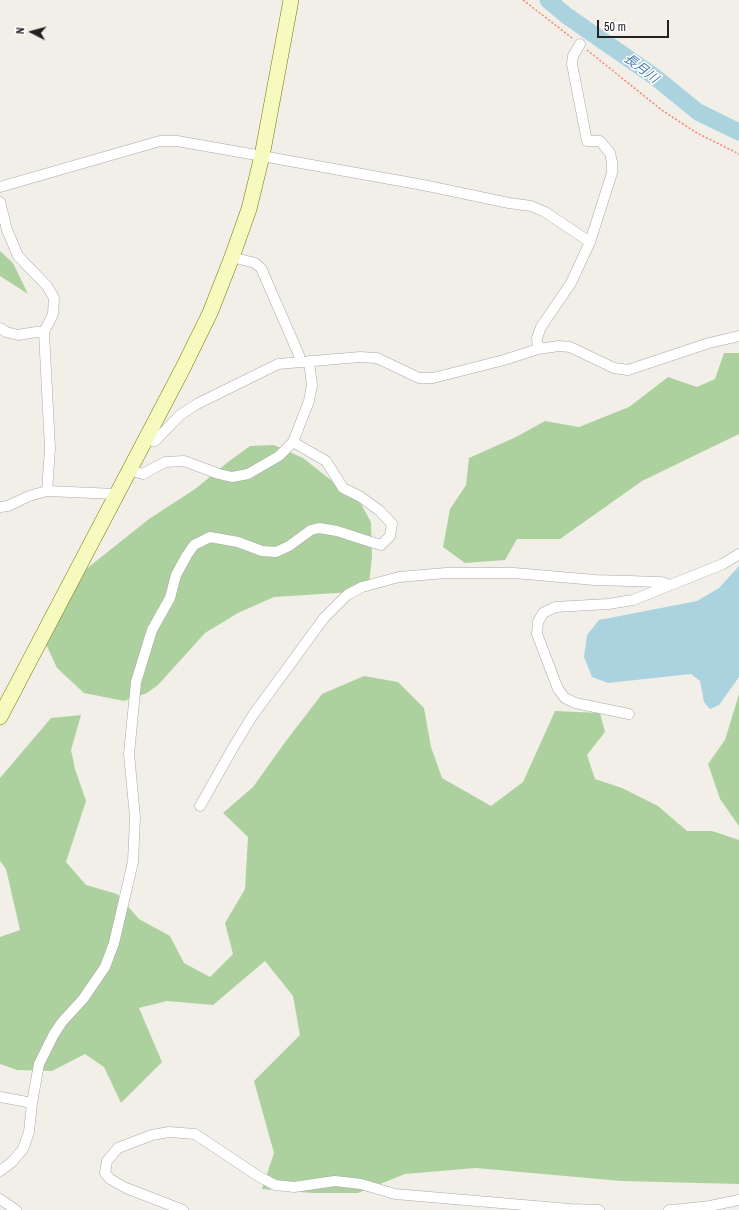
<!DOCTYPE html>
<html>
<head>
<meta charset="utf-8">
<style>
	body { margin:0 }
	#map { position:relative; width:739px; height:1210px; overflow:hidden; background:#f2efe9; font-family:"Archivo Narrow",sans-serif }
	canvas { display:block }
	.north { position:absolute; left:12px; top:12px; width:40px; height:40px; -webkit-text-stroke:3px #fff; paint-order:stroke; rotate:276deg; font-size:11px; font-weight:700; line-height:16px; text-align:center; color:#222 }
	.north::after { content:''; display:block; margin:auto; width:14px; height:18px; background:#222; clip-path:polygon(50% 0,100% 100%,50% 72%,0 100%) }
	.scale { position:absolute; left:597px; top:20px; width:72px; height:18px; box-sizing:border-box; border:2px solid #222; border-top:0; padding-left:5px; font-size:12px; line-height:14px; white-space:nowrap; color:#222; -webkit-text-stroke:3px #fff; paint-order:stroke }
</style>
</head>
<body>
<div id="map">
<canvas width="739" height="1210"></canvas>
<div class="north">N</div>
<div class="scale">50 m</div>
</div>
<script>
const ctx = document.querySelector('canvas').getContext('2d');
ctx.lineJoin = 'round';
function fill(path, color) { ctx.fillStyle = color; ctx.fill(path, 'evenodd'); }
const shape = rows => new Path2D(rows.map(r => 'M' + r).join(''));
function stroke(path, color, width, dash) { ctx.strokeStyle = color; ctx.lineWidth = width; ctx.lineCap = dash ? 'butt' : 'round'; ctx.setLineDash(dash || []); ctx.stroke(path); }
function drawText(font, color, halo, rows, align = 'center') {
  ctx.font = font + ' "Archivo Narrow","Noto Sans JP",sans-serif'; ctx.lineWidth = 3; ctx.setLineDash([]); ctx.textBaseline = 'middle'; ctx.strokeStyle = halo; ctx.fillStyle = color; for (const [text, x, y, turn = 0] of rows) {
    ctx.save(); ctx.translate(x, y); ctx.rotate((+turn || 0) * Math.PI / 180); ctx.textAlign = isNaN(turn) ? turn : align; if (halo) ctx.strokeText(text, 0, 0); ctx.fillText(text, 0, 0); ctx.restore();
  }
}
const forest = shape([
	[0,251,13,263,28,294,0,276],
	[724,353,739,353,739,434,642,481,560,539,517,539,505,560,465,563,443,547,450,509,466,485,469,458,516,437,545,421,579,427,629,407,668,377,697,387,715,379],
	[274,445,303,458,361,504,371,522,372,557,369,584,353,592,274,597,238,613,205,633,158,685,147,693,124,701,84,693,57,668,44,640,61,589,149,519,195,489,228,462,250,446],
	[364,676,398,682,424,708,431,747,442,778,491,806,523,782,555,711,600,713,605,732,587,755,595,779,622,788,658,806,687,831,712,831,739,840,739,1184,621,1181,476,1168,405,1174,358,1193,312,1193,262,1189,274,1153,254,1081,300,1035,293,996,265,961,213,1005,167,1001,139,1008,162,1062,121,1103,104,1067,85,1054,52,1071,17,1070,0,1064,0,937,20,930,6,869,0,861,0,778,51,718,81,715,71,750,75,769,86,801,66,862,86,885,117,894,139,919,170,936,184,963,210,977,233,954,225,923,245,889,248,837,223,813,253,787,286,741,322,694],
	[739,694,739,826,720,799,708,764,725,740]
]);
const water = shape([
	[739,566,739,677,719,705,710,709,704,702,700,681,691,674,608,683,592,677,584,657,587,635,599,620,697,601,719,588]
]);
const river = shape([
	[548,0,567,16,655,77,698,112,739,132]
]);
const path = shape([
	[523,0,572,38],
	[587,50,663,111,697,133,739,154]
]);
const street = shape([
	[0,187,160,141,177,141,262,156,423,185,509,203,531,206,545,212,590,242],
	[0,202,7,230,18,256,47,286,54,298,53,314,44,332,50,448,47,491],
	[232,257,255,263,261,268,299,355,300,362],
	[0,328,6,332,18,335,36,332,44,332],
	[538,349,537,338,541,327,571,283,590,242,612,173,612,162,610,153,600,141,587,141,572,64,573,56,580,44],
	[144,440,155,441,180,415,197,404,278,364,360,357,377,358,419,378,433,378,504,360,538,349,559,346,570,347,614,368,628,370,709,343,739,336],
	[129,470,143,474,165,462,184,461,219,474,232,477,248,474,279,456,293,442,309,401,312,385,309,361],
	[0,507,8,506,29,496,47,491,116,494],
	[629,714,575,703,565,698,558,689,537,634,538,622,543,613,555,607,608,604,633,600,723,564,739,554],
	[200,806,234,746,253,715,324,618,347,595,362,587,399,577,446,573,514,573,595,580,661,582,670,585],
	[0,1097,32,1103],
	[0,1171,12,1162,23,1149,29,1132,32,1103,39,1064,54,1034,62,1022,83,999,105,967,114,943,133,862,135,817,129,754,136,682,152,630,170,598,176,575,187,555,194,545,210,537,238,542,262,551,276,552,289,546,311,530,319,528,337,531,371,542,381,545,390,536,392,524,380,511,361,497,343,488,326,461,293,442],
	[0,1199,16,1210],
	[183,1210,126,1188,110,1179,105,1173,107,1161,118,1148,152,1135,169,1132,195,1134,258,1176,275,1185,294,1187,335,1181,361,1184,395,1194,570,1209,599,1210],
	[669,1210,683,1209,710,1206,739,1200]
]);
const secondary = shape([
	[0,717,183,368,210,313,232,257,249,209,262,156,291,0]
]);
const waterNames = [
	["長月川",641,69,37]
];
fill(forest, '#add19e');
fill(water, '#aad3df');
stroke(river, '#aad3df', 17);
stroke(street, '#a9a9a9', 11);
stroke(secondary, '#707d05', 16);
stroke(path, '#fa8072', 1.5, [2, 2]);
stroke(street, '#fff', 10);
stroke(secondary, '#f7fabf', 15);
drawText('italic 13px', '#4a7aab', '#fff', waterNames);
</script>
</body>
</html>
